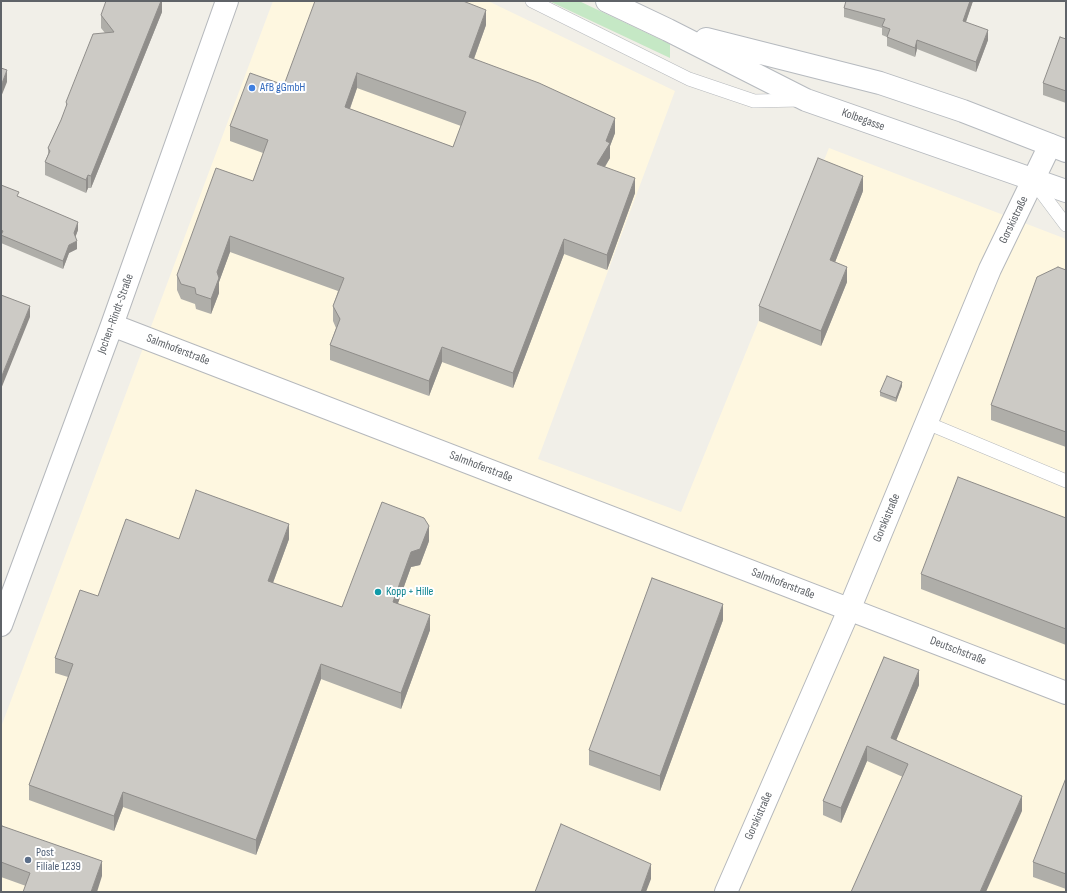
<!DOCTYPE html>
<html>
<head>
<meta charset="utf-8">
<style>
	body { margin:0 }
	#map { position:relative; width:1067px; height:893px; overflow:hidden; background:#f1efe8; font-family:"Sofia Sans Condensed",sans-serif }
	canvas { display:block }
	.frame { position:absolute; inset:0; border:2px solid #5f6368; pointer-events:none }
</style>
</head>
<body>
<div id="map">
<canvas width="1067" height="893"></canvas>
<div class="frame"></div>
</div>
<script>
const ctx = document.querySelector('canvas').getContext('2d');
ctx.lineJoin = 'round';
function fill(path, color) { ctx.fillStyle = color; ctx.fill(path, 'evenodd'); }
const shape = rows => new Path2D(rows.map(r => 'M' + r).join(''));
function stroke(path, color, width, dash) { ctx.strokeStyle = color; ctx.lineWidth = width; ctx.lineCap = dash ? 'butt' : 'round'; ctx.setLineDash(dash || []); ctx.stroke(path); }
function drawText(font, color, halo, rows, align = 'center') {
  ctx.font = font + ' "Sofia Sans Condensed",sans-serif'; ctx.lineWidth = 4; ctx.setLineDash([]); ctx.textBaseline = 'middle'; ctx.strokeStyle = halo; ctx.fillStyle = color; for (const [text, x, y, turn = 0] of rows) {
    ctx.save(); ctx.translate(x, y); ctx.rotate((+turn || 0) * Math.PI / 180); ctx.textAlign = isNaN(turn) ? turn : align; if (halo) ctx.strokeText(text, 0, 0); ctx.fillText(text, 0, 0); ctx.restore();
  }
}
const commercial = shape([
	[273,1,488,1,675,91,538,459,681,512,829,148,1066,239,1066,892,1,892,1,727]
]);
const green = shape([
	[549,1,579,1,670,44,670,58]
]);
const lane = shape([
	[532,1,689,79,754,101,800,100],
	[1033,181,1066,225],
	[927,423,1066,481]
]);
const street = shape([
	[112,325,1066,693],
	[1,625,112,325,227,1],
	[726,892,849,610,990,269,1050,145]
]);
const secondary = shape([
	[607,1,668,30,806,100,1066,191],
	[706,39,880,83,963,111,1066,151]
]);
const wall = shape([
	[162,1,162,12,91,188,88,188,86,193,45,175,45,162,48,154,48,148,61,120,66,108,66,102,105,33,101,28,101,15],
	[846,1,973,1,966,22,988,40,976,72,917,49,915,57,887,46,887,37,882,35,882,28,844,17,844,8],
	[486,25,474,59,615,133,610,146,610,158,605,167,635,193,607,270,564,254,513,388,442,362,429,396,330,360,330,345,336,328,333,321,333,306,338,291,230,252,219,282,219,293,211,314,196,309,195,304,181,299,177,290,177,275,253,181,263,153,230,141,230,126,284,85],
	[357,88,461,126,453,147,350,109],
	[1066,39,1066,103,1043,95,1043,83],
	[1,185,19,197,78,230,75,237,77,249,69,253,63,269,1,243],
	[863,191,835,262,847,282,821,346,759,321,759,306],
	[1066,270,1066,447,991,420,991,405],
	[902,386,896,402,880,396,880,392],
	[1066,518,1066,645,921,589,921,574],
	[179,539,289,539,273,583,342,607,429,541,420,565,411,567,398,603,430,630,401,709,321,679,256,855,123,807,114,831,29,800,29,785,68,677,55,673,55,658,98,596],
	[723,620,660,791,589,765,589,750],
	[884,657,919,685,896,740,1022,811,903,777,867,761,841,823,823,815,823,801],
	[1066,778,1066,889,1033,877,1033,862],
	[1,828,102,876,26,886,1,877]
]);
const shadedWall = shape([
	[161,1,162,1,162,12,91,188,91,176],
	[970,1,973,1,963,30,963,21],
	[486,10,486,25,469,72,469,57],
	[988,30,988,40,976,72,976,62],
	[917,40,917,49,915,57,915,48],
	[7,70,7,82,1,97,1,86],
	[357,73,357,88,345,122,345,107],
	[615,118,615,133,610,146,610,158,597,179,597,164],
	[88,175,88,188,86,193,86,180],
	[863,176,863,191,830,275,830,260],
	[635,178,635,193,607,270,607,255],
	[78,222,78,230,74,241,74,233],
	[230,236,230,252,219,282,219,293,211,314,211,299,217,272],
	[564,239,564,254,513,388,513,373],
	[77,241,77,249,69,253,63,269,63,261,69,245],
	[847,267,847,282,821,346,821,331],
	[30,306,30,317,1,389,1,378],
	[442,347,442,362,429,396,429,381],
	[902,382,902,386,896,402,896,398],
	[289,524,289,539,268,596,268,581],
	[429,526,429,541,420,565,411,567,393,617,393,602,411,552],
	[723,604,723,620,660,791,660,776],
	[430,615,430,630,401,709,401,693],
	[321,664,321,679,256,855,256,840],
	[919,670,919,685,891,753,891,738],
	[867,746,867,761,841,823,841,808],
	[123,792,123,807,114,831,114,816],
	[1022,796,1022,811,986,892,980,892],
	[102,861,102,876,97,892,91,892],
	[651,864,651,879,646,892,641,892]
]);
const building = shape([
	[106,1,161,1,91,176,88,175,86,180,45,162,50,151,48,148,61,120,67,104,66,102,93,34,114,32,101,15,106,1],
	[315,1,463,1,486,10,469,57,539,83,615,118,606,141,610,143,597,164,635,178,607,255,564,239,513,373,442,347,429,381,330,345,340,319,333,306,344,278,230,236,217,272,219,278,211,299,196,294,195,288,181,284,177,275,216,168,253,181,268,140,230,126,250,73,284,85,315,1],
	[357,73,466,112,453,147,345,107,357,73],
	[846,1,970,1,963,21,988,30,976,62,917,40,915,48,887,37,890,29,882,26,885,19,844,8,846,1],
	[1060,37,1066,39,1066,91,1043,83,1060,37],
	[1,68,7,70,1,86,1,68],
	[818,158,863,176,830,260,847,267,821,331,759,306,818,158],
	[1,185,19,192,17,196,78,222,74,233,77,241,69,245,63,261,1,235,3,231,1,230,1,185],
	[1058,267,1066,270,1066,432,991,405,1037,277,1058,267],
	[1,295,30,306,1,378,1,295],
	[887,376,902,382,896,398,880,392,887,376],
	[958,477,1066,518,1066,629,921,574,958,477],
	[196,490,289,524,268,581,342,607,382,502,424,518,429,526,420,549,411,552,393,602,430,615,401,693,321,664,256,840,123,792,114,816,29,785,73,664,55,658,80,590,98,596,126,519,179,539,196,490],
	[652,578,723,604,660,776,589,750,652,578],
	[884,657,919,670,891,738,1022,796,980,892,851,892,908,764,867,746,841,808,823,801,884,657],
	[1066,778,1066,874,1033,862,1066,778],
	[561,824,651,864,641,892,535,892,561,824],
	[2,826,102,861,91,892,23,892,30,873,1,862,1,828,2,826]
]);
const markers = [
	[252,88,4,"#3f7fe0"],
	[378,592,4,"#0f9aa8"],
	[28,860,4,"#5c6f8a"]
];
const shopNames = [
	["AfB gGmbH",260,88]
];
const streetNames = [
	["Kolbegasse",863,120,20],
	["Gorskistraße",1014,220,-64],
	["Jochen-Rindt-Straße",116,314,-70],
	["Salmhoferstraße",178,350,21],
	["Salmhoferstraße",481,467,21],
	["Gorskistraße",887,518,-67],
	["Salmhoferstraße",783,584,21],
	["Deutschstraße",958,651,21],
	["Gorskistraße",759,816,-66]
];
const cultureNames = [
	["Kopp + Hille",386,592]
];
const serviceNames = [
	["Post",36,853],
	["Filiale 1239",36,867]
];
fill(commercial, '#fef7e0');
fill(green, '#c5e8c5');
stroke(lane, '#b5b8bc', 14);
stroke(street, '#b5b8bc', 24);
stroke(secondary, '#b6babf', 24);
stroke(lane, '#fff', 13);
stroke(street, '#fff', 22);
stroke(secondary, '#fff', 22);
fill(wall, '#afaea9');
fill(shadedWall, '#8f8d8a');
fill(building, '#cccac5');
stroke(building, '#8f8d8a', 1);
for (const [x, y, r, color] of markers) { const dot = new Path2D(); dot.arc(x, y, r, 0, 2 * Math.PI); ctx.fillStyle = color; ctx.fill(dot); stroke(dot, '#fff', 1.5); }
drawText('12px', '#366cbe', '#fff', shopNames, 'left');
drawText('12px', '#5f6368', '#fff', streetNames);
drawText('12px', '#0d838f', '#fff', cultureNames, 'left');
drawText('12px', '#4e5e75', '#fff', serviceNames, 'left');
</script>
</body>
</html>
